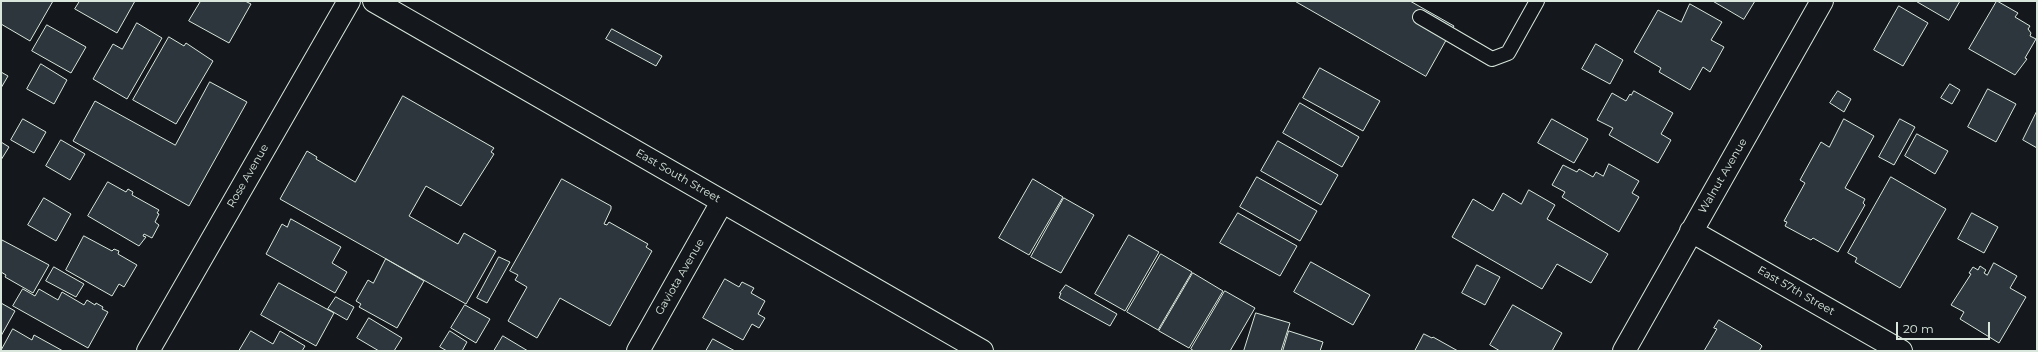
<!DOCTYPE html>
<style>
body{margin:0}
#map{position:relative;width:2038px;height:352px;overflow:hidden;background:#14181c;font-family:Montserrat,sans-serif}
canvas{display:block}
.frame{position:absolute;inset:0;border:2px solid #d8e6dc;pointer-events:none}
.scale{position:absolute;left:1896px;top:322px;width:94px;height:18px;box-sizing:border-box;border:2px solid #d8e6dc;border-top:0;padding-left:5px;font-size:12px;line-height:14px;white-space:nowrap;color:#d8e6dc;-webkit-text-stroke:3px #14181c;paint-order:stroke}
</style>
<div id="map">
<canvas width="2038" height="352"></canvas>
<div class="frame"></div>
<div class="scale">20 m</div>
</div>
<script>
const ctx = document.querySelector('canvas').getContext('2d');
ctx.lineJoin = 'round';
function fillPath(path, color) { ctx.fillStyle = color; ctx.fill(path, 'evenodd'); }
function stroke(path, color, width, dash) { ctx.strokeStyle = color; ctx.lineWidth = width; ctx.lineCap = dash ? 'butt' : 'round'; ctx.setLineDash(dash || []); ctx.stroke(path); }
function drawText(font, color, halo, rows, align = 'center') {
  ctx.font = font + ' Montserrat,sans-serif'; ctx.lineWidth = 3; ctx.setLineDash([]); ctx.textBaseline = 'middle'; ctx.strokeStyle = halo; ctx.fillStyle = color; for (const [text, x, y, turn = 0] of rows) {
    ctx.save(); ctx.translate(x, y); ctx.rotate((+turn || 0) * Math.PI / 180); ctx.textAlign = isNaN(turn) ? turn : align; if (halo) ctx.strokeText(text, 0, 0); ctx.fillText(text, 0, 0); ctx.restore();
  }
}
const building = new Path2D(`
 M1,1H53L30,41L1,24Z
 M80,1H135L117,33L75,9Z
 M201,1H245L251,4L229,43L189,21Z
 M1295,1H1410L1454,26L1426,76Z
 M1713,1H1755L1744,19Z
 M1916,1H1960L1949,20Z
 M1997,1L2018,13L2015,17L2030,26L2028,29L2031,33L2030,36L2036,39L2025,58L2027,59L2015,75L1969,49Z
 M1690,4L1722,22L1711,40L1724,47L1710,72L1703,67L1690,90L1659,72L1661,68L1634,52L1658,10L1681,22Z
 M1899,6L1928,23L1903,66L1874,50Z
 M137,23L162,38L127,99L93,79L113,44L122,49Z
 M47,25L86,47L71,73L32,51Z
 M612,29L662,56L656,66L606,39Z
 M169,37L184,46L186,43L213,61L176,124L133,100Z
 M1596,44L1623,60L1610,84L1582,69Z
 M41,64L67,80L54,104L27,89Z
 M1320,68L1380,101L1363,131L1303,98Z
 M1,72L8,76L1,88Z
 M210,82L247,102L189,206L73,141L95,101L175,145Z
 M1950,84L1960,90L1952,104L1941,98Z
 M1988,89L2016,104L1996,142L1968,127Z
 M1634,91L1673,113L1661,134L1671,140L1658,163L1609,135L1613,128L1597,120L1612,93L1626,101L1630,94L1631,95Z
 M1838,91L1851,99L1844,112L1830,103Z
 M403,96L494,148L491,152L494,154L461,206L426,186L409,216L458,244L464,233L496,251L466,304L280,199L307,151L317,157L316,159L355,182Z
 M1300,103L1359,137L1342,167L1283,133Z
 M2037,111V148L2023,140Z
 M23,119L46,132L34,153L11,140Z
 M1552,119L1588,139L1574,163L1538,143Z
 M1844,119L1874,136L1845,188L1865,199L1863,203L1865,205L1838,252L1813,238L1811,240L1785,226L1787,222L1784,221L1805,183L1800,180L1821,142L1829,147Z
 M1900,119L1915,127L1894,165L1879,157Z
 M1917,134L1948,151L1935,174L1905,156Z
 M61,140L85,154L70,180L46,166Z
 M1278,141L1338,175L1321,205L1261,171Z
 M1,142L9,147L1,160Z
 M1609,164L1639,181L1632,193L1639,197L1619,232L1562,197L1565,192L1552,185L1563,165L1577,172L1579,169L1593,177L1596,172L1603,176Z
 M1257,177L1317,211L1300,241L1240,207Z
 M1891,177L1946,209L1900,288L1855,262L1857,258L1848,253Z
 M562,179L611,206V209L604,224L607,225L609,222L648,244L646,247L652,251L610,326L560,298L537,338L508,321L527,287L515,280L518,275L510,271Z
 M1033,179L1063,197L1029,255L999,238Z
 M108,182L126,192L128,189L133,192L132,195L159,210L157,213L159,214L155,222L159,225L152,238L144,234L143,236L146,237L139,246L88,216Z
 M1529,190L1555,205L1547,219L1608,254L1591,283L1557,264L1542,289L1452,237L1473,199L1493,211L1503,193L1521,204Z
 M44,198L71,214L56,241L28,225Z
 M1064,198L1094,215L1061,273L1031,257Z
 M1238,213L1297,246L1280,276L1220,243Z
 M1972,213L1998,227L1984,253L1958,239Z
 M291,219L341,247L332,263L347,272L335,293L266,254L282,224L287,227Z
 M1129,235L1159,252L1125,311L1095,294Z
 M84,236L112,251L114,249L119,251L118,254L137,265L124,287L119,284L112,296L66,270Z
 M2,240L49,265L33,293L5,277L6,275L1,272Z
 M1161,254L1192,272L1158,330L1127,312Z
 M499,257L510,262L487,303L477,298Z
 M386,259L424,281L397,328L359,307L361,304L356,301L368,280L373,283Z
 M1311,262L1370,295L1353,325L1294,292Z
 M1994,263L2017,276L2010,288L2026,297L1999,343L1960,319L1964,312L1951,305L1971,274L1969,273L1973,267L1978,270L1980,266L1986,270L1984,273L1987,275Z
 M1477,265L1500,277L1485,305L1462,293Z
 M54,267L84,284L76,297L46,281Z
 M1193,273L1223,291L1189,348L1159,331Z
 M725,279L739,287L742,282L754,288L751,293L765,301L758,314L765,318L759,328L752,324L743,340L703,318Z
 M279,283L334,313L316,346L261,315Z
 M1066,285L1117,314L1110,326L1059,298L1061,293H1060Z
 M23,289L35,296L39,289L58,300L62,292L84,305L87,300L95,305L96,303L103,307L102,309L108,312L88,348L13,306Z
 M1225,291L1255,308L1230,351H1194L1191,349Z
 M336,297L354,307L347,320L328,309Z
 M1,303L15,311L1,336Z
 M465,305L490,319L476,343L451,328Z
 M1513,305L1562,333L1552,351H1500L1490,345Z
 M1256,313L1290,323L1281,351H1244Z
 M369,318L402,338L394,351H379L357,338Z
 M1719,320L1760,344L1762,346L1759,351H1704L1717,329L1714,328Z
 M13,329L32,340L34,335L63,351H1Z
 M251,331L273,344L280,331L305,346L302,351H239Z
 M450,331L467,342L462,351H447L440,347Z
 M1289,331L1323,342L1320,351H1283Z
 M1424,334L1432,338L1433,337L1458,351H1415Z
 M503,336L528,351H494Z
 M713,339L735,351H706Z`);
const service = new Path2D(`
 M1420,17L1492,59L1508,53L1537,1`);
const minor = new Path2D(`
 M1691,231L1901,351
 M148,351L349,1
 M638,351L722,202
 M1624,351L1822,1`);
const secondary = new Path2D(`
 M374,1L982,351`);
const streetNames = [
 ["Rose Avenue",248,176,-60],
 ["East South Street",678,176,30],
 ["Walnut Avenue",1723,176,-60],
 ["Gaviota Avenue",680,277,-60],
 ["East 57th Street",1796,291,30]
];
fillPath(building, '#2c363c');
stroke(building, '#d8e6dc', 1);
stroke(service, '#d8e6dc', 16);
stroke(minor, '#d8e6dc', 24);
stroke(secondary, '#d8e6dc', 24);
stroke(service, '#14181c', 14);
stroke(minor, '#14181c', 22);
stroke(secondary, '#14181c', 22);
drawText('11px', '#d8e6dc', '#14181c', streetNames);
</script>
